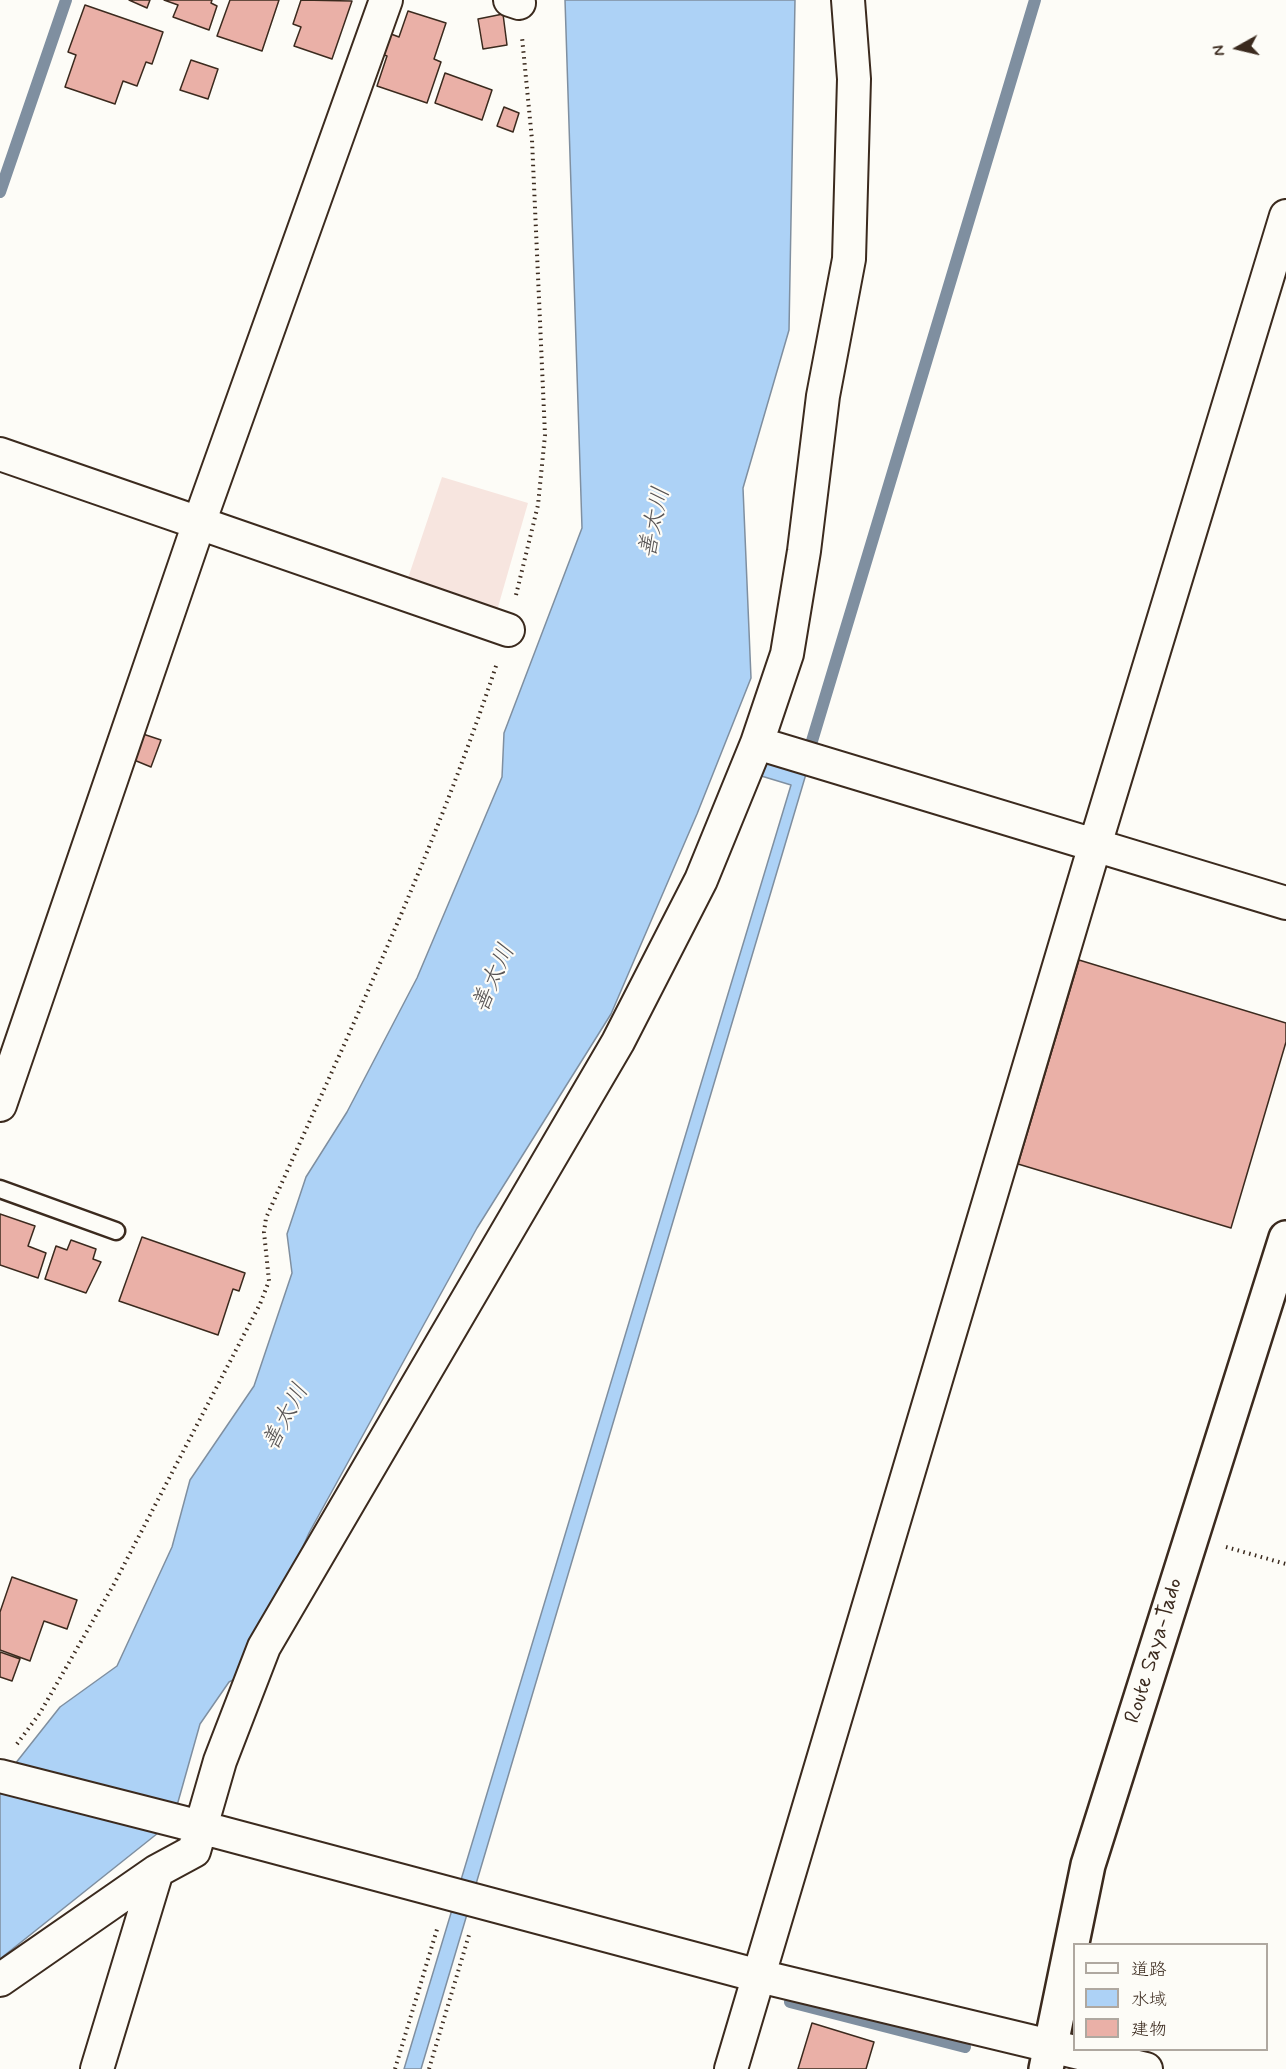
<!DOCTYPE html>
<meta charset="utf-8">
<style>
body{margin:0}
#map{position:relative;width:1286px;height:2069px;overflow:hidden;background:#fdfcf7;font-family:Mynerve,"Klee One",sans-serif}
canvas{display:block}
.legend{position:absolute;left:1073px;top:1943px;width:195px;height:108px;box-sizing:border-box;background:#fdfcf7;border:2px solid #afa8a0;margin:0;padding:8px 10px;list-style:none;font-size:18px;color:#3b2a1e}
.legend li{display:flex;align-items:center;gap:12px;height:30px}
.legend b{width:30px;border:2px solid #afa8a0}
.north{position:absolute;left:1208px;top:18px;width:60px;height:60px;-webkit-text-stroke:4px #fdfcf7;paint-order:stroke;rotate:262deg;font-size:16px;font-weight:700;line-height:24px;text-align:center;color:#3b2a1e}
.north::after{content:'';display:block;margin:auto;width:21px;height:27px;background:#3b2a1e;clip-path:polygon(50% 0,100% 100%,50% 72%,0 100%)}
</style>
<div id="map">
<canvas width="1286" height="2069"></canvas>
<ul class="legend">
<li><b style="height:8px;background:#fdfcf7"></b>道路</li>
<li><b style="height:16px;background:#add2f6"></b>水域</li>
<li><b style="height:16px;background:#eab0a7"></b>建物</li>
</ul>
<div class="north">N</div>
</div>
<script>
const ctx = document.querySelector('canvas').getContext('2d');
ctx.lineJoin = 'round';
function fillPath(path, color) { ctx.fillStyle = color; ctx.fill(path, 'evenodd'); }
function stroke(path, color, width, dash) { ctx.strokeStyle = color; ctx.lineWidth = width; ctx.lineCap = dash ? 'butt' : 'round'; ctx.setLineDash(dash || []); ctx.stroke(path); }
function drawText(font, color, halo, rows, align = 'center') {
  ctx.font = font + ' Mynerve,"Klee One",sans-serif'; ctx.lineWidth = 4.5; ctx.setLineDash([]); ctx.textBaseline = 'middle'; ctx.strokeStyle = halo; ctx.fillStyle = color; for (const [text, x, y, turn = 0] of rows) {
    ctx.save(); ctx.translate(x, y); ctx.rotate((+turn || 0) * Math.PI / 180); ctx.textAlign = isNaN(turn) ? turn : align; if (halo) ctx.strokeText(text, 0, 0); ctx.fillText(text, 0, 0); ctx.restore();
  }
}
const built = new Path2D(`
 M442,477L528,503L496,614L406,584Z`);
const water = new Path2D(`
 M565,0H795L789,330L743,488L751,678L697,814L611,1014L477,1228L309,1533L247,1673L229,1682L200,1724L178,1802L158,1833L0,1959V1783L60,1707L117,1666L172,1547L190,1480L254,1386L292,1273L287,1234L306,1177L347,1112L417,978L502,777L504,733L582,528Z
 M765,759L806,774L421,2069H404L791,785L758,775Z`);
const stream = new Path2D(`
 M0,192L66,0
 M812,741L1035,0
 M790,2002L965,2047`);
const building = new Path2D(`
 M129,0H150L147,8Z
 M164,0H212L211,3L217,6L209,30L173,17L178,5Z
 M230,0H279L262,51L217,36Z
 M301,0L352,1L332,59L294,46L301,27L293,24Z
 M85,5L163,32L152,64L146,62L137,86L123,81L115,104L65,87L76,55L68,52Z
 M408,11L446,23L434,59L441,62L427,103L377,86L387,56L384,55L391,34L399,37Z
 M503,14L507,45L483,49L478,19Z
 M191,60L218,69L208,99L180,90Z
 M445,73L492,90L482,120L435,103Z
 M504,107L519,113L513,132L497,126Z
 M143,734L161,740L151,767L134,760Z
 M1079,960L1286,1023V1042L1231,1228L1018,1164Z
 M0,1214L35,1226L28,1246L46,1253L38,1278L0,1265Z
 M142,1237L245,1273L239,1291L233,1289L218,1335L119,1301Z
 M71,1240L96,1249L93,1259L101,1262L86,1293L45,1279L56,1246L67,1250Z
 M12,1577L77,1600L67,1629L44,1621L30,1661L0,1650V1612Z
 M0,1652L20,1659L12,1681L0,1677Z
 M812,2023L874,2042L866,2069H798Z`);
const path = new Path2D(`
 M516,595L538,505L545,435L532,140L522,37
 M1226,1547L1286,1564
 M17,1744L40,1713L114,1584L260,1304L269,1281L264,1232L266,1218C348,1035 434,854 497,663
 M395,2069L438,1926
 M429,2069L469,1935`);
const service = new Path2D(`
 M0,1189L116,1231`);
const minor = new Path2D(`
 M510,0L519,3
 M0,454L508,630
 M757,743L1286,903
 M0,1105L199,523L386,0
 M0,1776L181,1822L759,1976L1146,2069
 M0,1980L157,1871L194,1851L220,1761L264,1647L618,1042L701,880L757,743L787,654L804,551L823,396L849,259L854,79L848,0
 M97,2069L157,1871
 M731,2069L1095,845L1286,216`);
const secondary = new Path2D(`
 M1046,2069L1088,1865L1286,1238`);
const streetNames = [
 ["Route Saya-Tado",1155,1651,-73]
];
const waterNames = [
 ["善太川",656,523,-78],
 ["善太川",495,979,-66],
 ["善太川",287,1418,-62]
];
fillPath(built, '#f7e5df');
fillPath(water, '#add2f6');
stroke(water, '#7f8fa0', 1.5);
stroke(stream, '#7f8fa0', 12);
fillPath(building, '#eab0a7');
stroke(building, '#3b2a1e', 1.5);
stroke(service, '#3b2a1e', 21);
stroke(minor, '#3b2a1e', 36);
stroke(secondary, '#3b2a1e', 38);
stroke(path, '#3b2a1e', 4, [1.5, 4.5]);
stroke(service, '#fdfcf7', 16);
stroke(minor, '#fdfcf7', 32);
stroke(secondary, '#fdfcf7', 33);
drawText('22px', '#3b2a1e', '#fdfcf7', streetNames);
drawText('italic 24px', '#585454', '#fdfcf7', waterNames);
</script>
